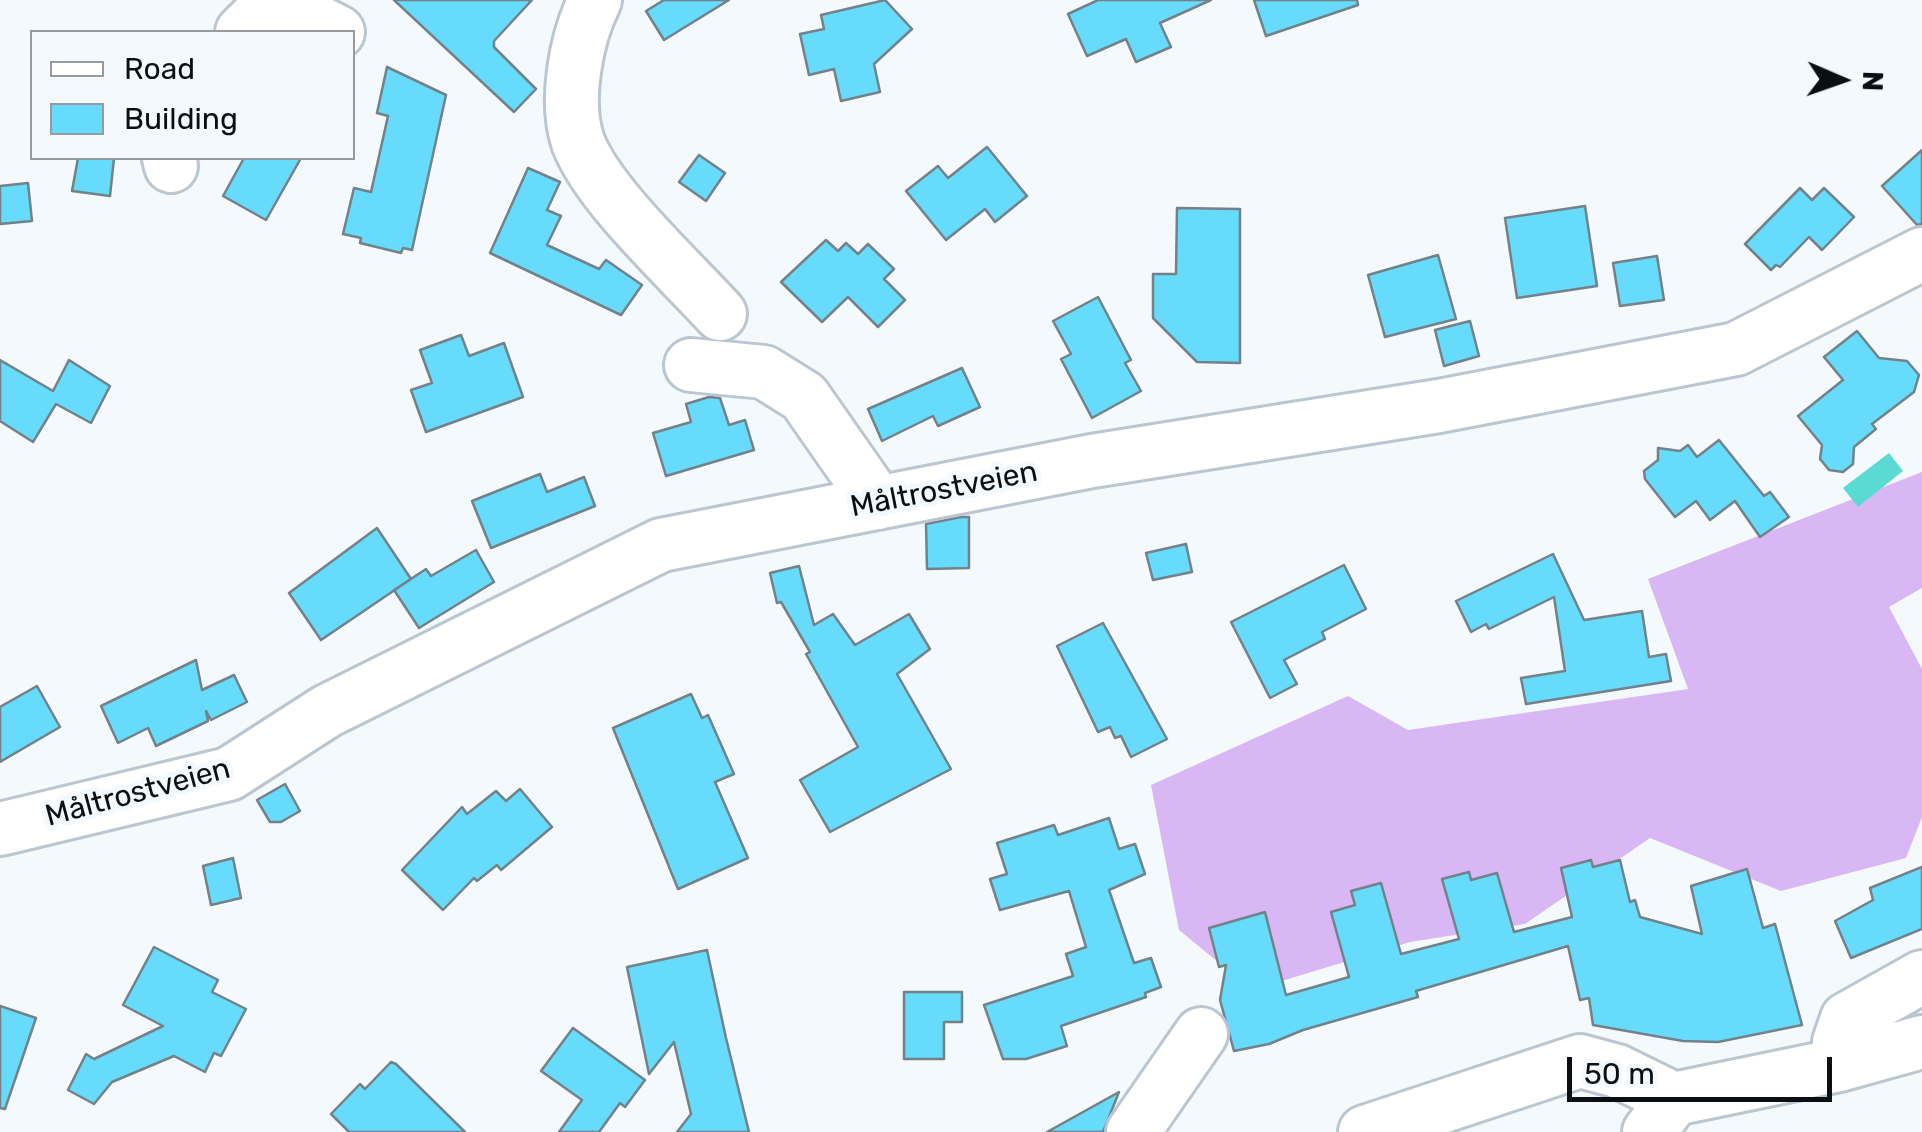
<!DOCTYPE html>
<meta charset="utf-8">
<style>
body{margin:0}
#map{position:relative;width:1922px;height:1132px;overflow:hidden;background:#f4f9fd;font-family:Rubik,sans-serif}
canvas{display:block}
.legend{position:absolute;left:30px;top:30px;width:325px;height:130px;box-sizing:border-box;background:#f4f9fd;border:2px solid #979b9f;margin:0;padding:12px 18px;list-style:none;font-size:30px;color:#0b0f13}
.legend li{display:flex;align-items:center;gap:20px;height:50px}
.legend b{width:50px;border:2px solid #979b9f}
.north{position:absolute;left:1792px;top:30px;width:100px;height:100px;-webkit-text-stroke:8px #f4f9fd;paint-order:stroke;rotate:92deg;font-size:28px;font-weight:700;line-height:40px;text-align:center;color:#0b0f13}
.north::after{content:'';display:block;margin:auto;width:35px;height:45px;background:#0b0f13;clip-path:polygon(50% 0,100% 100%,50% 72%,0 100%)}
.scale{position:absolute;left:1567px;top:1057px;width:265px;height:45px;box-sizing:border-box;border:5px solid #0b0f13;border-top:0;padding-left:12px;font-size:30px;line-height:35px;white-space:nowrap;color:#0b0f13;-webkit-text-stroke:8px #f4f9fd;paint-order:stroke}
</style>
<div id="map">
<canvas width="1922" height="1132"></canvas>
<ul class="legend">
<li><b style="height:12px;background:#fff"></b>Road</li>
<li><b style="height:28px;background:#67dbfc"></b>Building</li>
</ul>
<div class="north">N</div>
<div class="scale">50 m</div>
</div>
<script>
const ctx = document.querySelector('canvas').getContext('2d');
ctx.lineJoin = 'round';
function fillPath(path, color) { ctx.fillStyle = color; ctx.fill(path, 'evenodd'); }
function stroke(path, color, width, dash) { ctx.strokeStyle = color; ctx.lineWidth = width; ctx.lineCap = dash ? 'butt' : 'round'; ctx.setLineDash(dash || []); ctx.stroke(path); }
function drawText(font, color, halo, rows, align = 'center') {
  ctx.font = font + ' Rubik,sans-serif'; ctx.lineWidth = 10; ctx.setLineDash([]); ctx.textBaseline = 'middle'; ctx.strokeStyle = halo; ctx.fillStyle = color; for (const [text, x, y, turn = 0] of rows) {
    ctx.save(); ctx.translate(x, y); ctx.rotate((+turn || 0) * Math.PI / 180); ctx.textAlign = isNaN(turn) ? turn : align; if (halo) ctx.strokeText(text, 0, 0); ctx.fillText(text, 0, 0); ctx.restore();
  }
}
const forest = new Path2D(`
 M1922,472V588L1889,607L1922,669V817L1906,858L1781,891L1650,838L1525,924L1410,942L1252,990L1179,930L1151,785L1348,696L1408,730L1688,689L1648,579Z`);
const water = new Path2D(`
 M1889,453L1903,471L1858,507L1843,488Z`);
const building = new Path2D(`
 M394,0H532L494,41V47L536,89L514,112Z
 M664,0H729L664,40L646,11Z
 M885,0L912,29L874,64L880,92L841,101L834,69L809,75L800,34L824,29L821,15Z
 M1098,0H1211L1160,23L1171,47L1136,62L1126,39L1087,56L1068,14Z
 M1254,0H1357L1358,5L1266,36Z
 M387,67L446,95L412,250L403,248L401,253L360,243L361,238L343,234L354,188L371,192L388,116L377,113Z
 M987,147L1027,196L995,222L985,209L946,240L906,191L938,166L948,178Z
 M1922,150V224L1917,225L1882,186Z
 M699,155L725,173L706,201L679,182Z
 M78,158H114L110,196L72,191Z
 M244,158H301L266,220L223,196Z
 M528,168L560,182L547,210L561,216L547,245L599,269L606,260L642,285L621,315L490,253Z
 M28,183L32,221L0,224V186Z
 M1800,188L1812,200L1824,188L1854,217L1822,250L1809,237L1780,267L1776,265L1771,270L1745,244Z
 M1585,206L1597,286L1517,298L1505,218Z
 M1177,208L1240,209V363L1197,362L1153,318V274H1176Z
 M826,240L838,251L846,243L858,254L868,244L894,269L884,279L905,300L878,327L848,297L822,322L781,282Z
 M1438,255L1456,319L1385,337L1368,275Z
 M1657,256L1664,300L1620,306L1613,263Z
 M1098,297L1131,360L1125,363L1141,391L1092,418L1061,359L1071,354L1053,321Z
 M1470,321L1479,356L1444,366L1435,330Z
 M1857,331L1879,358L1907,361L1919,375L1914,392L1872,424L1876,429L1854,447L1853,464L1843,472L1829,470L1820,459L1822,445L1798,416L1843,380L1824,357Z
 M461,335L469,356L504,343L523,397L426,432L411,390L432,383L420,350Z
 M0,360L53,391L69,360L110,386L91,423L56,404L33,442L0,421Z
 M962,368L980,407L938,426L933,416L882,441L868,409Z
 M709,397L720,398L729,425L745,420L754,450L666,476L653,433L691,422L686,404Z
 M1719,440L1764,496L1770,492L1789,517L1760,537L1735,501L1710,520L1696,501L1675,517L1645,479L1644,471L1658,460V448L1680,451L1688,445L1697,457Z
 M540,474L547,492L584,477L595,506L491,548L472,501Z
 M961,517H969V568L927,569L926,524Z
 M377,528L411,579L321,640L289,593Z
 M1186,544L1192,572L1153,580L1146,553Z
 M476,550L494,582L419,628L394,590L426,569L431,576Z
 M1553,554L1584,620L1642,611L1649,657L1666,654L1671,681L1526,704L1521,678L1565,671L1554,597L1489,629L1486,624L1471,632L1456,601Z
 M1344,565L1366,609L1322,632L1325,639L1284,660L1297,684L1270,698L1231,622Z
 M799,566L814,625L833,614L855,645L909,614L930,649L897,674L951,769L830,832L800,780L858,747L806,654L810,652L781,602L777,603L770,573Z
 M1103,623L1167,739L1131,757L1121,736L1115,738L1110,727L1098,732L1057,646Z
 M196,660L202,690L234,675L247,702L211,720L206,711L208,721L156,746L148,728L118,743L101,706Z
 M37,686L60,727L0,762V707Z
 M691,694L702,718L708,715L734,774L715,782L748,858L678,889L613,728Z
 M285,784L300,811L281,822H270L257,800Z
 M520,789L552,827L501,870L497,865L477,881L474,878L443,910L402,870L462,807L467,814L496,791L506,801Z
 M1109,818L1119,849L1135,844L1145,874L1109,890L1134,963L1151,958L1161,987L1145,993L1146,997L1061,1026L1067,1046L1026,1059H1003L984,1005L1073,976L1066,954L1086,947L1069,891L1000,910L990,879L1007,874L997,843L1054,825L1058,835Z
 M233,858L241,898L211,905L203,866Z
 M1591,860L1593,867L1620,860L1630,902L1635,900L1640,917L1702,934L1691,886L1747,869L1763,928L1775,924L1802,1025L1718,1042L1683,1041L1593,1025L1589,998L1580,1000L1568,946L1416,991L1418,997L1303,1030L1269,1044L1234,1051L1220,1000L1226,965L1219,967L1209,928L1265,912L1286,995L1349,977L1331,912L1355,905L1351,891L1381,883L1401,954L1459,939L1442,879L1469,872L1471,880L1497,873L1514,932L1572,917L1561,868Z
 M1922,867V929L1851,958L1835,921L1873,900L1870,888Z
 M154,947L218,980L212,992L246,1009L221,1056L214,1053L205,1072L174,1056L112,1082L94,1104L68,1090L86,1054L94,1059L163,1026L123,1005Z
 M707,950L726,1038L749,1132H677L691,1114L674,1042L649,1074L627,967Z
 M904,992H962V1022H944V1059H904Z
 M0,1006L36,1018L5,1109L0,1108Z
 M573,1028L645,1080L625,1107L620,1103L599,1132H559L582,1100L541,1071Z
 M391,1062L396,1064L465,1132H349L331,1114L360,1084L365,1089Z
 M1119,1092L1103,1132H1047Z`);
const minor = new Path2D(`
 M275,0L338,32
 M595,0C576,38 564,101 578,142C597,194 680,270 720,314
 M242,32L274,0
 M169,158L171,166
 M691,365L764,372L804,397L878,503
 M0,829L229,774L327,711L661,545L1092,461L1439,406L1736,349L1922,254
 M1839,1065V1042L1847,1019L1922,977
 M1133,1132L1201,1034
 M1365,1132L1580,1061L1617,1071L1674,1099
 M1649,1132L1674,1099L1839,1065L1922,1042`);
const streetNames = [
 ["Måltrostveien",944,490,-11],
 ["Måltrostveien",138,793,-15]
];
fillPath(forest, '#d9b7f4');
fillPath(water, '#59dad2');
fillPath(building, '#67dbfc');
stroke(building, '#728288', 2.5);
stroke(minor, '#bbc6d1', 58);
stroke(minor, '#fff', 52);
drawText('30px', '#0b0f13', '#f4f9fd', streetNames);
</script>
